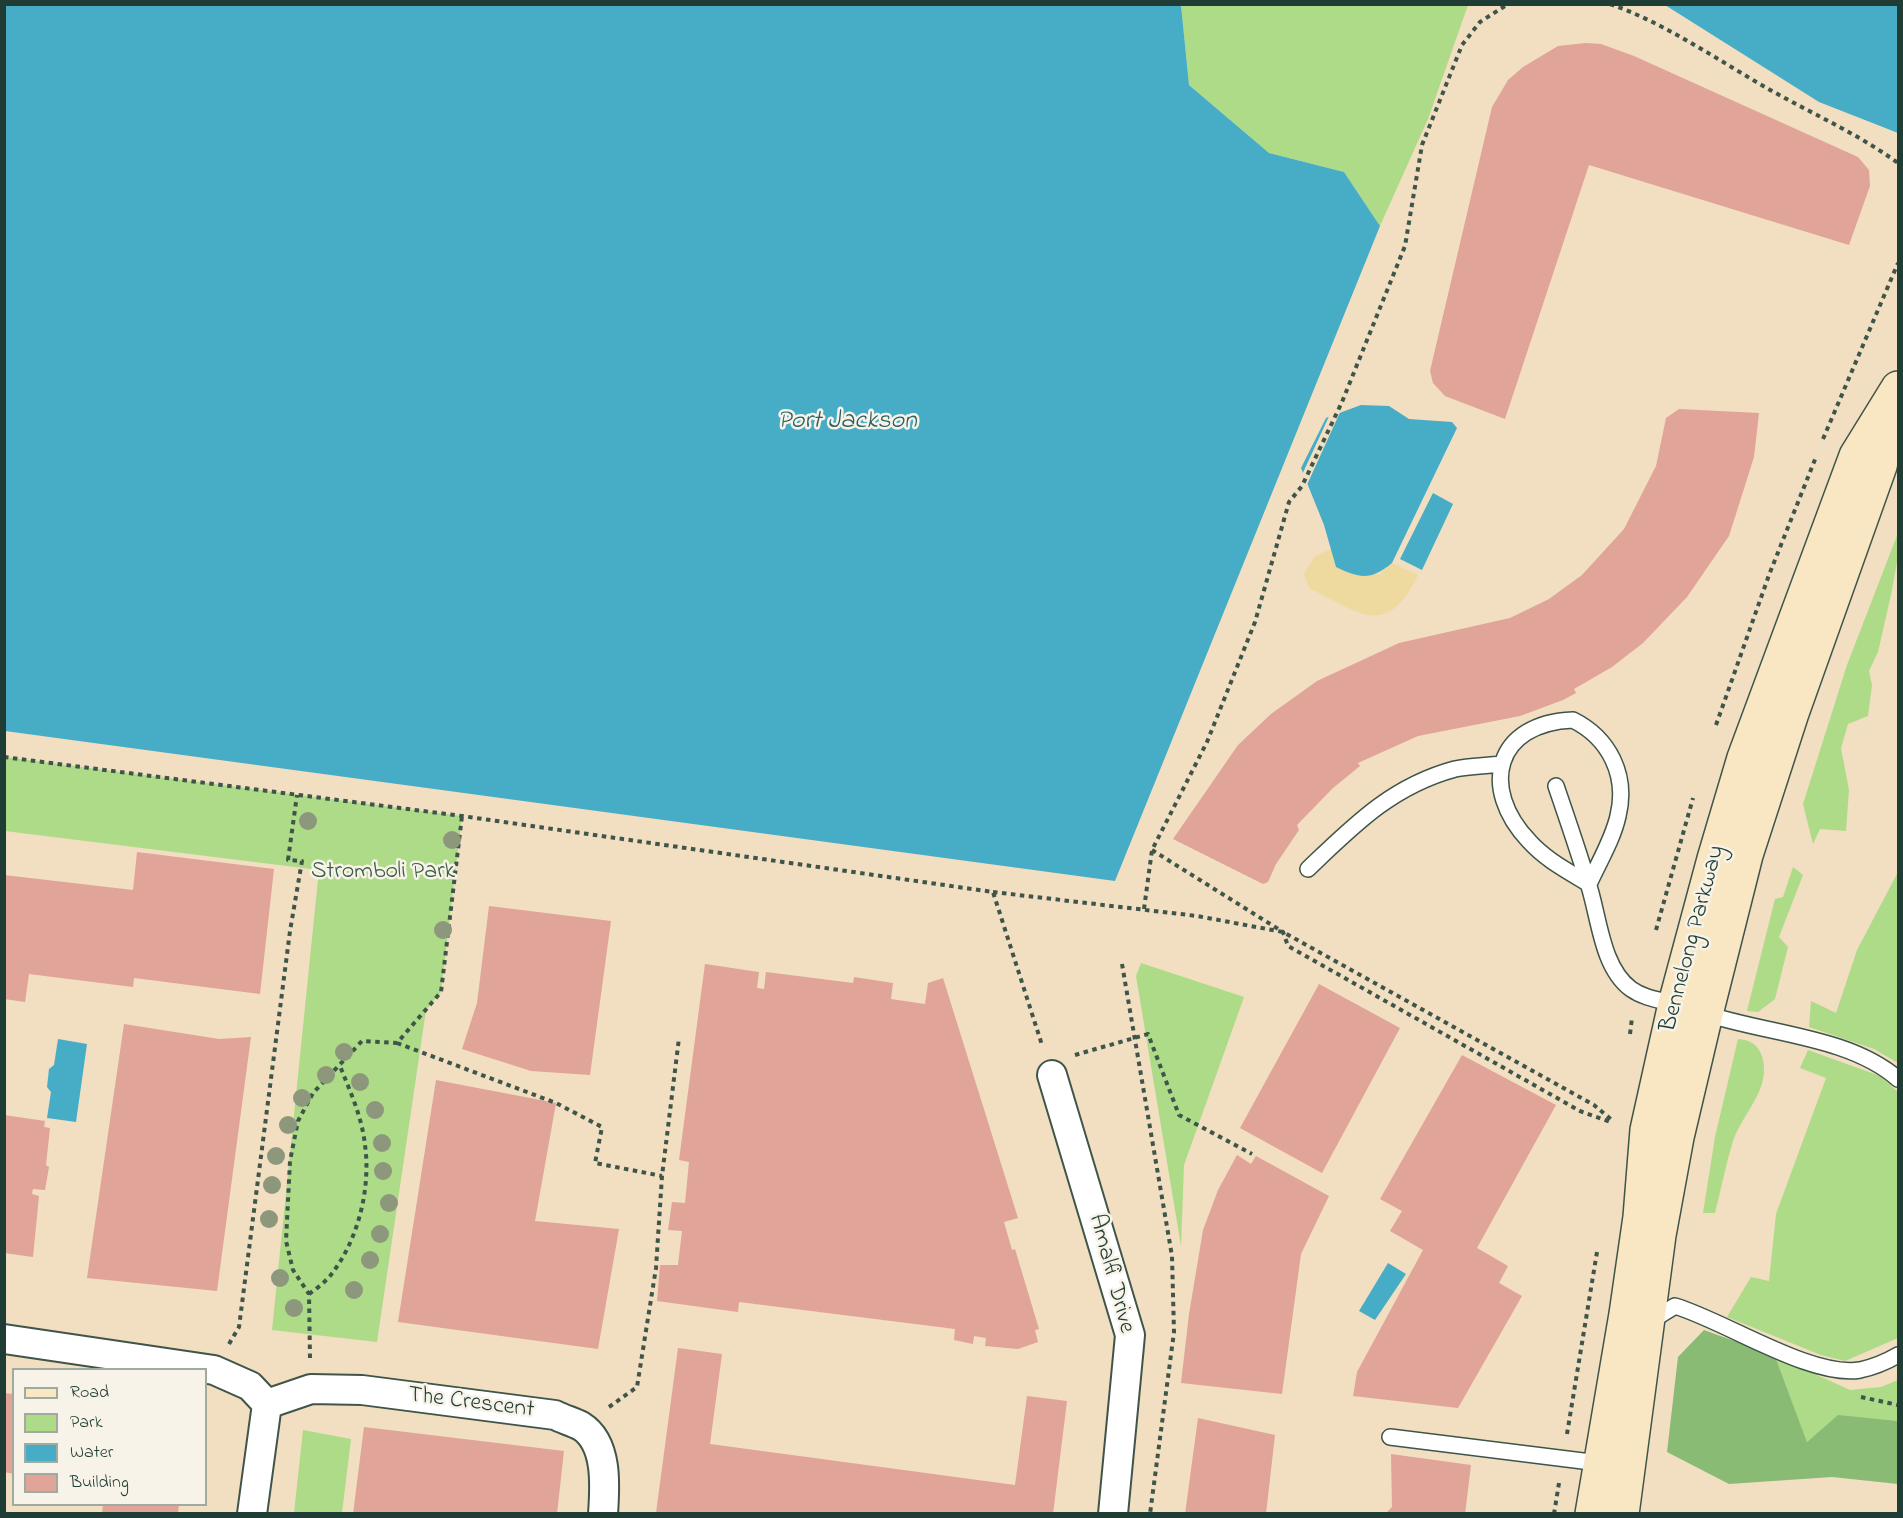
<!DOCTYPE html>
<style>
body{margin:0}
#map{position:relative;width:1903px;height:1518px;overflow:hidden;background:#f2dec0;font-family:"Indie Flower",sans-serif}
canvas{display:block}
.frame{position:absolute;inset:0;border:6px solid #1f3d34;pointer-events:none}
.legend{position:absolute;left:12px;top:1368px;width:195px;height:138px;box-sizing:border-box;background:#f7f3e8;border:2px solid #a1aaa0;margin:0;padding:8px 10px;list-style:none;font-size:18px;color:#1f3d34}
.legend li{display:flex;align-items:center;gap:12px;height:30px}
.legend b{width:30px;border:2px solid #a1aaa0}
</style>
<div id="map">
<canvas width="1903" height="1518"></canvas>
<div class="frame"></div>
<ul class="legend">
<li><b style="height:8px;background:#f9e7c3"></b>Road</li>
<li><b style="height:16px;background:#addb88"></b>Park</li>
<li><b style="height:16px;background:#47adc7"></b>Water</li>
<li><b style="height:16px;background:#e0a498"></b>Building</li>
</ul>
</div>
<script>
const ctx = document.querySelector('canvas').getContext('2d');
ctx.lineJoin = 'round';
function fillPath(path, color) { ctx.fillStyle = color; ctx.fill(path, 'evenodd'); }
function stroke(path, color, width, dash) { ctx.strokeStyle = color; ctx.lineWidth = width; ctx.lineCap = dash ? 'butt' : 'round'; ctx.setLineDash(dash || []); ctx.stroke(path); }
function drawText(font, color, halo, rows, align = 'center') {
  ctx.font = font + ' "Indie Flower",sans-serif'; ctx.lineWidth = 5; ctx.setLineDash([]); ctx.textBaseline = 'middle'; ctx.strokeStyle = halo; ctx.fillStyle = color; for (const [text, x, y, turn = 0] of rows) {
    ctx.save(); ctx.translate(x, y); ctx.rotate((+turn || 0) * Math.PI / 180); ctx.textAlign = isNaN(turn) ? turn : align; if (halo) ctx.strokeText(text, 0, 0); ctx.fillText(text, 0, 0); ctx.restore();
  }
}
const green = new Path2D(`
 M1181,5H1468L1428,119L1380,226L1344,172L1269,153L1189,85Z
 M1898,533V557L1891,595L1878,652L1869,671L1872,685L1868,716L1848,724L1841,748L1849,790L1846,831L1820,829L1813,844L1803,804L1847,665Z
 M5,757L462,816L441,992L426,1010L377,1342L272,1330L319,870L5,831Z
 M1793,867L1803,875L1779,937L1788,947L1775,999L1758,1012L1747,1011L1775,899L1783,897Z
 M1898,872V1063L1874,1049L1809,1027L1811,1001L1836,1013L1857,950Z
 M1141,963L1244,997L1184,1165L1181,1246L1136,976Z
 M1738,1039C1751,1040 1757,1044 1762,1056C1772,1089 1743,1112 1733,1141C1726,1164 1721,1189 1715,1213H1703L1715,1137Z
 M1808,1050L1880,1076L1898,1092V1338L1845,1361L1821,1355L1727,1317L1751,1277L1769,1281L1776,1214L1826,1078L1800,1068Z
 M1775,1356L1850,1390L1881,1387L1898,1380V1421L1838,1416L1807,1442Z
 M303,1430L351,1439L342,1513H294Z`);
const forest = new Path2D(`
 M1704,1330L1775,1356L1807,1442L1838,1415L1898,1421V1484L1832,1477L1729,1484L1667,1452L1678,1357Z`);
const sand = new Path2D(`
 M1331,549L1336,567L1380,574L1392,563L1418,575C1386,640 1360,613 1309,588L1304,574L1315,556Z`);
const water = new Path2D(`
 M5,4L1181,5L1189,85L1269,153L1344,172L1380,226L1115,881L5,731Z
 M1665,5H1898V133L1819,102Z
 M1361,405L1389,406L1409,419L1452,422L1457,428L1392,563C1371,581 1359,578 1336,567L1324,525L1301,468L1326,418Z
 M1433,493L1453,504L1422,570L1400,559Z
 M58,1039L87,1044L76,1122L47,1118L51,1092L47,1087L49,1069L54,1065Z
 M1388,1263L1406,1274L1375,1320L1359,1311Z`);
const pier = new Path2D(`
 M1342,408L1306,487L1301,477L1331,412Z`);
const building = new Path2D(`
 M1586,43L1601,44L1634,56L1858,157L1869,170L1870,186L1849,245L1589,165L1505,419L1445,396L1433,383L1430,371L1492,107L1508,80L1523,67L1558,46Z
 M1679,409L1759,413L1754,457L1729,536L1687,597L1643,643L1612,667L1574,689L1576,693L1563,700L1520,716L1418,736L1358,763L1360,766L1333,788L1297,825L1299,830L1276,864L1268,882L1263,884L1173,839L1238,745L1271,714L1317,681L1399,643L1510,618L1549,599L1582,575L1624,529L1656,466L1666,418Z
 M137,852L274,869L260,994L134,978L133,987L29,974L25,1002L4,999V875L133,890Z
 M489,906L611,921L590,1075L531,1071L462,1049L477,1003Z
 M705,964L759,972L757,988L764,989L766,972L853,983L854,977L893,983L891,999L925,1004L928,983L943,978L1018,1218L1004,1222L1012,1250L1015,1249L1039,1329L1035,1330L1038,1342L1018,1349L985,1346L986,1338L974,1336L973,1344L954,1340L955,1329L739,1302L738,1312L657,1301L660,1265H678L682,1231L668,1230L672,1202L685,1203L689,1162L679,1160Z
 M1319,984L1400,1028L1322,1173L1240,1128Z
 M124,1024L219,1039L251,1037L217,1291L87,1278Z
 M1462,1055L1556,1105L1477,1248L1508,1266L1499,1283L1522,1296L1458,1408L1353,1396L1357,1372L1423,1250L1390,1231L1402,1211L1380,1199Z
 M436,1080L556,1103L535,1221L619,1229L598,1349L398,1322Z
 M4,1115L45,1121L44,1127L50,1128L46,1165L49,1167L45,1190L33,1189L32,1194L39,1196L33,1257L4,1253Z
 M1237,1155L1251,1164L1256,1156L1329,1196L1301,1254L1282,1394L1181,1383L1189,1314L1203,1230L1218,1190Z
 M678,1348L722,1354L710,1444L1015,1485L1027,1396L1067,1401L1053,1514L656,1513Z
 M4,1393L14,1394V1474L4,1472Z
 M1198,1418L1275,1435L1266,1514H1185Z
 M364,1427L564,1451L557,1514H353Z
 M1391,1454L1471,1465L1465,1514H1385L1392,1507Z
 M103,1504H179L178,1514H102Z`);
const path = new Path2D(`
 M1610,4C1667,24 1719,61 1772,91C1815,115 1858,134 1898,163
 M1823,439L1898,263
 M1716,725L1769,575L1816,457
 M4,757L462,816L993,892L1042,1045
 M1152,850L1283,932L1288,946L1580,1111L1613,1123
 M993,892L1197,916L1283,932L1594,1105L1613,1121
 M1144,909L1152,850L1207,742L1255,622L1289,502L1302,486L1342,402L1405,246L1422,145L1462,45L1480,22L1508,4
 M1656,930L1693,798
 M1122,964L1172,1256L1174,1332L1150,1514
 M1630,1034L1632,1018
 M397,1043L556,1103L602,1127L595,1163L662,1176
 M1075,1055L1148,1034L1179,1115L1252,1154
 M309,1294C316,1289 324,1283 330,1276C358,1241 371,1189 365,1145C362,1117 350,1091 340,1066
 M229,1344L239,1327L290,931L302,861L288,860L297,795
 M310,1358L309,1294L293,1270L286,1241L290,1161L298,1121L313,1093L362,1041L397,1043L441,992L462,816
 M1861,1397L1898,1405
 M609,1407L637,1387L656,1268L662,1176L679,1038
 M1567,1434L1597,1252
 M1554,1514L1559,1483`);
const lane = new Path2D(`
 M1573,720C1609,738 1628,775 1618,816C1613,839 1599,862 1589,884C1568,871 1546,860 1529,841C1479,788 1495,723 1573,720Z
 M1556,786C1567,818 1578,850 1588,883C1599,915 1601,967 1631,989C1645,999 1662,1000 1679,1005
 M1308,869C1354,825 1392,786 1455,769C1470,766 1486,766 1501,764
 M1704,1013C1765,1034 1849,1036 1898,1079
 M1649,1322L1675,1306C1725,1321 1811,1378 1860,1370C1874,1367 1886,1362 1898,1355
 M1390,1437L1599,1463L1603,1466`);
const street = new Path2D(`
 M1052,1075L1130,1335L1113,1514
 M4,1339L214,1370L250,1386L267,1404
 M267,1404L311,1389L362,1390L555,1415C563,1419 573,1422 581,1426C608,1443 605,1486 603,1514
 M252,1514L267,1404`);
const secondary = new Path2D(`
 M1592,1514L1626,1314L1640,1217L1647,1130L1675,1004L1714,859L1744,758L1856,456L1898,388
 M1622,1514L1659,1235L1677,1137L1706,1014L1746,855L1792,713L1880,466L1891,418`);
const trees = [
 [308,821],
 [452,840],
 [443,930],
 [344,1052],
 [326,1075],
 [360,1082],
 [302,1098],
 [375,1110],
 [288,1125],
 [382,1143],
 [276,1156],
 [383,1171],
 [272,1185],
 [389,1203],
 [269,1219],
 [380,1234],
 [370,1260],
 [280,1278],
 [354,1290],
 [294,1308]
];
const parkNames = [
 ["Stromboli Park",383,873]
];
const streetNames = [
 ["Bennelong Parkway",1694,939,-75],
 ["Amalfi Drive",1110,1274,75],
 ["The Crescent",471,1404,7]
];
const waterNames = [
 ["Port Jackson",847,423]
];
fillPath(green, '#addb88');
fillPath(forest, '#8abb74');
fillPath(sand, '#eeda9e');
fillPath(water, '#47adc7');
fillPath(pier, '#f2dec0');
fillPath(building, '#e0a498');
stroke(lane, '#3f5549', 18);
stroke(street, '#3f5549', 32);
stroke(secondary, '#3f5549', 36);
stroke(path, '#3f5549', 4, [4.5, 4.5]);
stroke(lane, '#fff', 15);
stroke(street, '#fff', 28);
stroke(secondary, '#f9e7c3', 33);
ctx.fillStyle = '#8d977c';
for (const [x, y] of trees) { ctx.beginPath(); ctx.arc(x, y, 9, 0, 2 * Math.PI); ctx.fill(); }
drawText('24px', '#3b5d45', '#f7f3e8', parkNames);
drawText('24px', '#1f3d34', '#f7f3e8', streetNames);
drawText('italic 26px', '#2b5f60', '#f7f3e8', waterNames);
</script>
